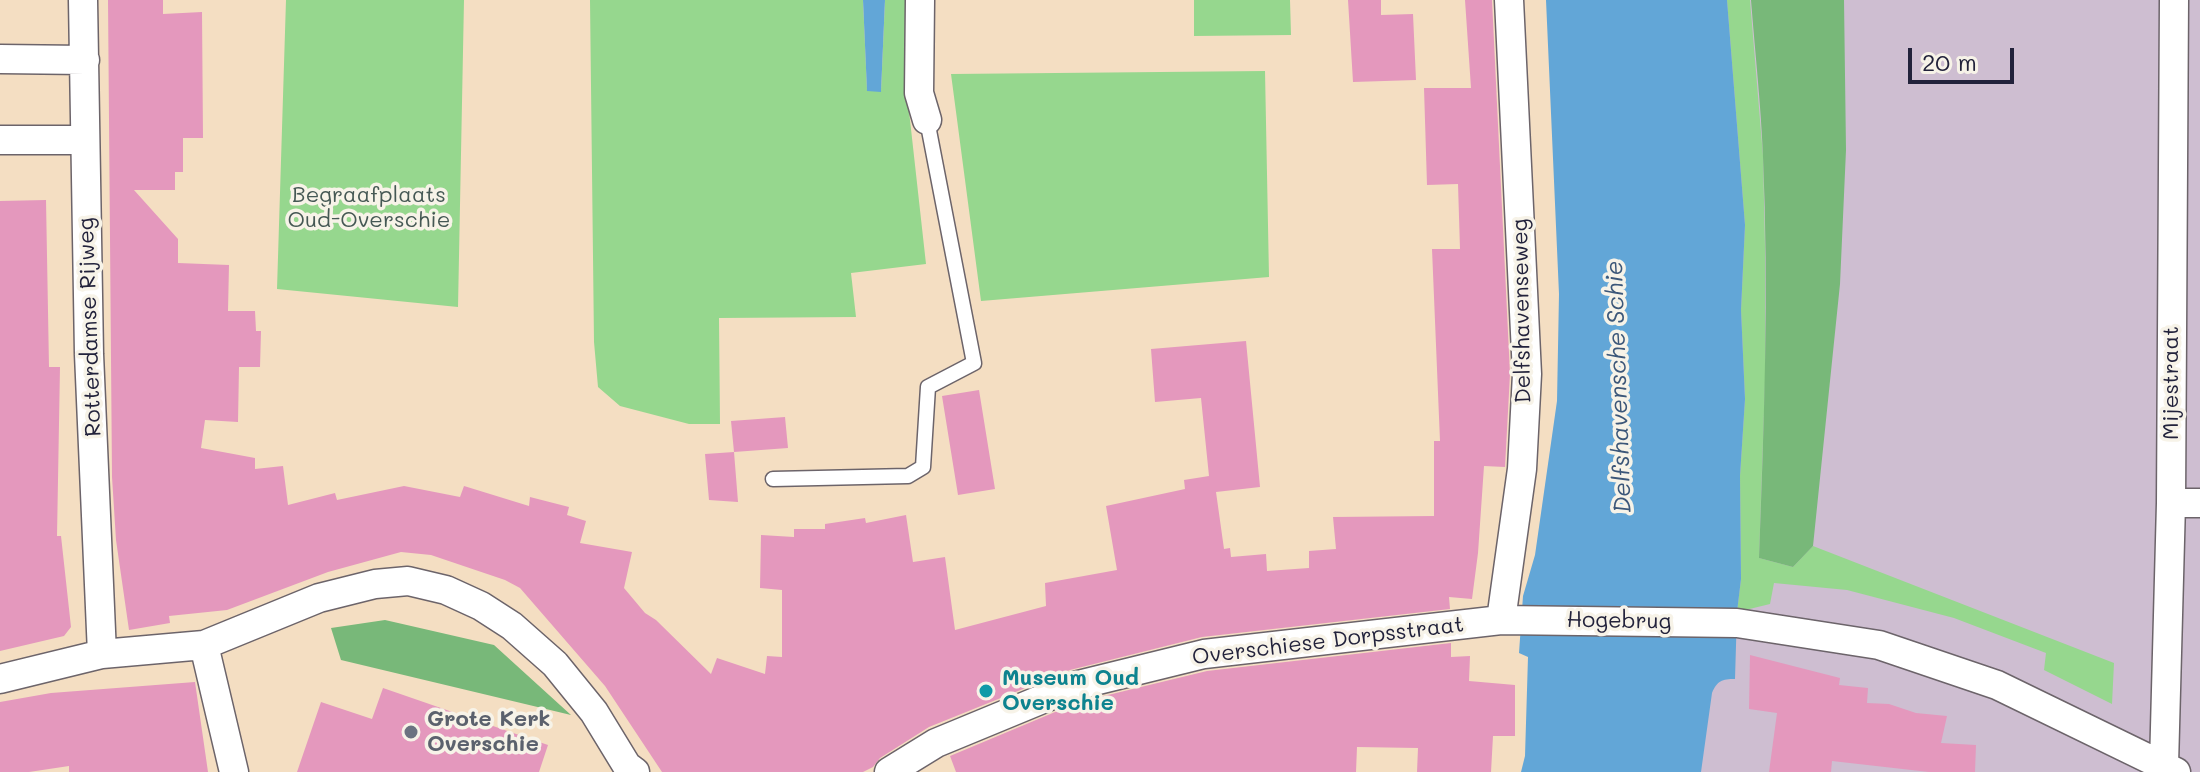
<!DOCTYPE html>
<style>
body{margin:0}
#map{position:relative;width:2200px;height:772px;overflow:hidden;background:#f4dec2;font-family:Mali,sans-serif}
canvas{display:block}
.scale{position:absolute;left:1908px;top:48px;width:106px;height:36px;box-sizing:border-box;border:4px solid #22223b;border-top:0;padding-left:10px;font-size:24px;line-height:28px;white-space:nowrap;color:#22223b;-webkit-text-stroke:6px #f7f3e8;paint-order:stroke}
</style>
<div id="map">
<canvas width="2200" height="772"></canvas>
<div class="scale">20 m</div>
</div>
<script>
const ctx = document.querySelector('canvas').getContext('2d');
ctx.lineJoin = 'round';
function fillPath(path, color) { ctx.fillStyle = color; ctx.fill(path, 'evenodd'); }
function stroke(path, color, width, dash) { ctx.strokeStyle = color; ctx.lineWidth = width; ctx.lineCap = dash ? 'butt' : 'round'; ctx.setLineDash(dash || []); ctx.stroke(path); }
function drawText(font, color, halo, rows, align = 'center') {
  ctx.font = font + ' Mali,sans-serif'; ctx.lineWidth = 7; ctx.setLineDash([]); ctx.textBaseline = 'middle'; ctx.strokeStyle = halo; ctx.fillStyle = color; for (const [text, x, y, turn = 0] of rows) {
    ctx.save(); ctx.translate(x, y); ctx.rotate((+turn || 0) * Math.PI / 180); ctx.textAlign = isNaN(turn) ? turn : align; if (halo) ctx.strokeText(text, 0, 0); ctx.fillText(text, 0, 0); ctx.restore();
  }
}
const industrial = new Path2D(`
 M1676,0H2200V772H1658Z`);
const green = new Path2D(`
 M286,0H464L458,307L277,289Z
 M590,0H863L867,90L881,91L885,0H905V75L926,264L851,273L856,317L719,318L720,424H689L620,406L598,387L594,342Z
 M1194,0H1290L1291,35L1194,36Z
 M1727,0H1750L1763,156L1765,247V382L1759,558L1793,567L1813,546L2114,663L2112,704L2044,670L2046,653L1954,618L1847,590L1774,583L1770,604L1737,612L1741,579L1740,476L1745,399L1741,310L1745,225Z
 M1265,71L1269,277L981,301L951,74Z`);
const forest = new Path2D(`
 M1751,0H1844L1846,150L1840,284L1813,546L1793,567L1759,558C1764,425 1769,291 1763,157C1761,105 1755,52 1751,0Z
 M385,620L494,645L571,715L341,660L331,628Z`);
const water = new Path2D(`
 M863,0H885L881,92L867,91Z
 M1546,0H1727L1745,225L1741,310L1745,399L1740,476L1741,579L1737,612L1735,679C1722,679 1717,681 1712,693L1701,772H1521L1525,756L1528,657L1519,653L1523,596L1535,555L1557,401L1559,294Z`);
const building = new Path2D(`
 M108,0H163V14L202,12L203,138H183V172H175V190H134L178,239V263L229,265L228,311H255L256,331H261L260,367H239L238,422L205,420L201,448L255,458V469L283,466L288,505L335,493L337,500L404,486L460,497L464,486L529,506L530,497L569,507L567,515L586,521L580,543L632,552L624,588L645,613L656,620L711,674L717,658L765,674L767,656L782,657V590L760,588L761,535L794,537V529H825V524L865,518L866,523L906,515L913,562L945,557L955,630L1046,606L1045,583L1117,570L1106,506L1185,489L1184,480L1209,476L1201,398L1155,402L1151,349L1246,341L1260,487L1216,492L1224,549L1230,548L1231,557L1266,554L1267,571L1309,568V551L1336,549L1333,517L1434,516V441H1440L1432,249H1460L1458,184L1427,185L1424,88H1471L1465,0H1492L1510,374L1505,467L1484,466L1478,553L1472,599L1449,597L1450,609L1202,637L1070,670L929,727L880,758L873,767L863,772H662L605,686L520,588L505,580L431,555L401,552L328,572L227,610L169,616L170,623L129,630L116,540L112,477Z
 M1348,0H1381V15L1413,14L1416,80L1353,82Z
 M46,200L49,367H60L57,536H61L71,627L64,636L0,651V201Z
 M979,390L995,489L958,495L942,396Z
 M785,417L788,448L734,452L738,502L709,500L705,454L734,452L731,421Z
 M1451,643V657L1470,656L1469,681L1515,685V736H1493L1491,772H1417L1418,748L1357,747L1356,772H956L950,756L1079,702L1207,671Z
 M1750,655L1840,678L1839,685L1868,688L1867,703L1889,704L1916,713L1947,716L1941,743L1976,745L1975,772H1929L1832,761L1831,772H1769L1777,713L1749,709Z
 M195,682L208,772H69V766L29,772H0V702L51,693Z
 M383,688L548,745L539,772H297L321,702L372,719Z`);
const lane = new Path2D(`
 M773,479L908,476L923,467L928,387L974,363L927,120`);
const street = new Path2D(`
 M83,0L89,354L102,654
 M920,0L919,93L927,120
 M0,59L85,60
 M0,140H85
 M2171,503H2200
 M1501,620L1522,469L1527,374L1509,0
 M204,645L234,772
 M0,679L102,654L204,645L319,598L375,584L408,581L446,590L481,606L512,626L555,664L594,712L627,766L635,772
 M2164,765L2171,503L2174,0
 M889,772L936,743L1074,686L1204,654L1501,620L1737,623L1879,645L1997,685L2176,772`);
const markers = [
 [986,691,8,"#0f9aa8"],
 [411,732,8,"#6b7280"]
];
const parkNames = [
 ["Begraafplaats",369,195],
 ["Oud-Overschie",369,220]
];
const streetNames = [
 ["Delfshavenseweg",1522,311,-91],
 ["Rotterdamse Rijweg",90,327,-92],
 ["Mijestraat",2171,383,-90],
 ["Hogebrug",1619,621,1],
 ["Overschiese Dorpsstraat",1328,641,-7]
];
const cultureNames = [
 ["Museum Oud",1002,678],
 ["Overschie",1002,703]
];
const worshipNames = [
 ["Grote Kerk",427,719],
 ["Overschie",427,744]
];
const waterNames = [
 ["Delfshavensche Schie",1619,387,-92]
];
fillPath(industrial, '#cebed1');
fillPath(green, '#96d78e');
fillPath(forest, '#78b879');
fillPath(water, '#62a6d7');
fillPath(building, '#e498bd');
stroke(lane, '#6c646a', 17);
stroke(street, '#6c646a', 31);
stroke(lane, '#fff', 14);
stroke(street, '#fff', 28);
for (const [x, y, r, color] of markers) { const dot = new Path2D(); dot.arc(x, y, r, 0, 2 * Math.PI); ctx.fillStyle = color; ctx.fill(dot); stroke(dot, '#f7f3e8', 3); }
drawText('22px', '#455854', '#f7f3e8', parkNames);
drawText('22px', '#22223b', '#f7f3e8', streetNames);
drawText('bold 22px', '#0d838f', '#f7f3e8', cultureNames, 'left');
drawText('bold 22px', '#5b616d', '#f7f3e8', worshipNames, 'left');
drawText('italic 24px', '#3c5779', '#f7f3e8', waterNames);
</script>
